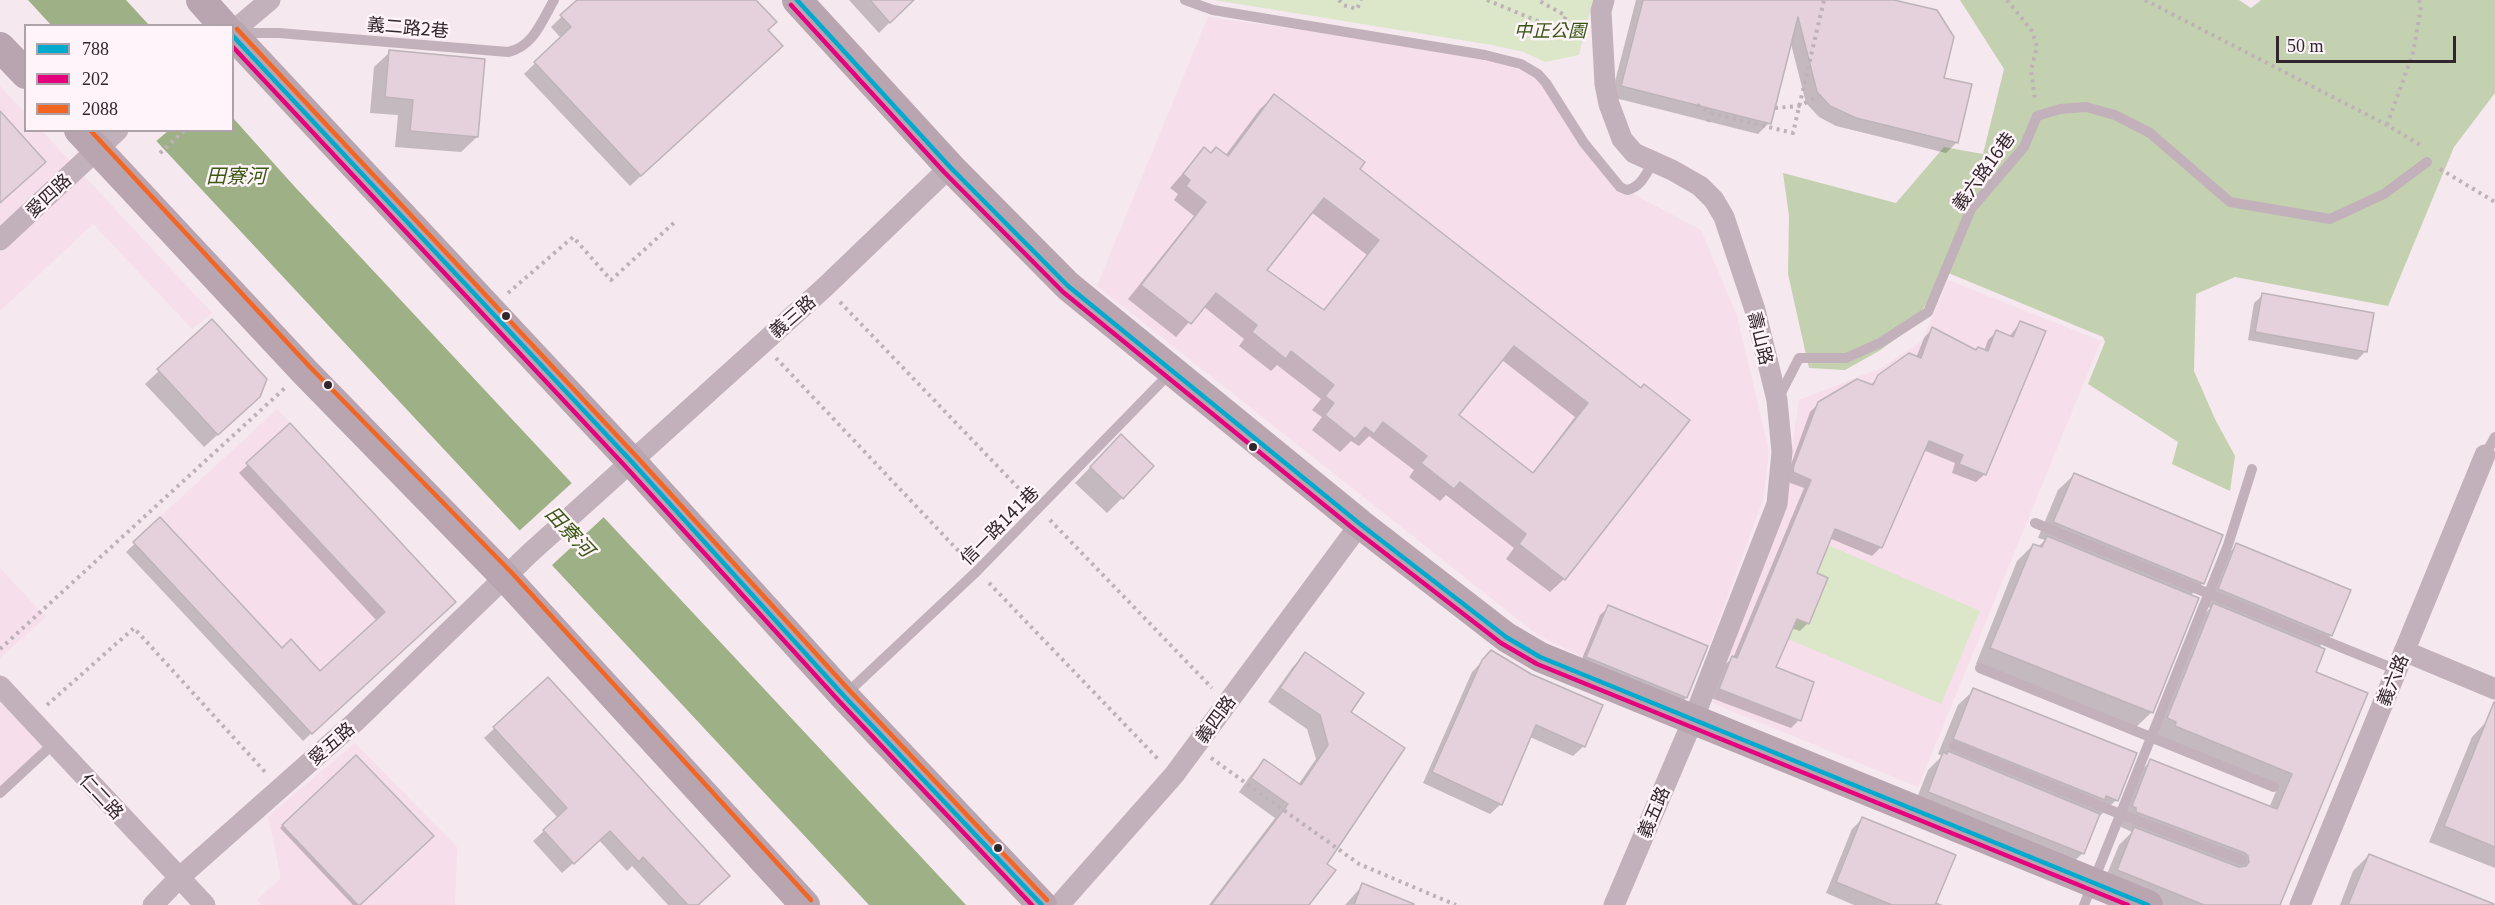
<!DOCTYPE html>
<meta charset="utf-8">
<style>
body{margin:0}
#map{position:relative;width:2495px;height:905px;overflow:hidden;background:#f5e8ef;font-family:Georgia,serif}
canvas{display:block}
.legend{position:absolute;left:24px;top:24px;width:210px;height:108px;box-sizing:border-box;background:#fef4f9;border:2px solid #aca2a7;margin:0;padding:8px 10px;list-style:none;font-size:18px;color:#30262b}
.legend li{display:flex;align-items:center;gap:12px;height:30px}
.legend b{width:30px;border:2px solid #aca2a7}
.scale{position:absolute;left:2276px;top:36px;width:180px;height:27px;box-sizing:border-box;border:3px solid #30262b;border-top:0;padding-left:8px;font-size:18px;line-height:21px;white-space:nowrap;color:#30262b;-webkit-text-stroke:4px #fef4f9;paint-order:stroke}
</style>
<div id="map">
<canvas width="2495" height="905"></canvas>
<ul class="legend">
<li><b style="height:8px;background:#00a9ce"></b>788</li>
<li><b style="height:8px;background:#e5007d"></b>202</li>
<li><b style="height:8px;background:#f26522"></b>2088</li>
</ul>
<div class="scale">50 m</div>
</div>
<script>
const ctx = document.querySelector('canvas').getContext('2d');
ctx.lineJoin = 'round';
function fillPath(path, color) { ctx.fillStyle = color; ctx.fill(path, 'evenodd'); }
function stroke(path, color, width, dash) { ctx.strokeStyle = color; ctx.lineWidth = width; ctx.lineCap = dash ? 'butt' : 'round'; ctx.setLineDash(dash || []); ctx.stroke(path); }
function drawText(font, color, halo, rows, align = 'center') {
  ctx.font = font + ' Georgia,"Noto Sans TC",serif'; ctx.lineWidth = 5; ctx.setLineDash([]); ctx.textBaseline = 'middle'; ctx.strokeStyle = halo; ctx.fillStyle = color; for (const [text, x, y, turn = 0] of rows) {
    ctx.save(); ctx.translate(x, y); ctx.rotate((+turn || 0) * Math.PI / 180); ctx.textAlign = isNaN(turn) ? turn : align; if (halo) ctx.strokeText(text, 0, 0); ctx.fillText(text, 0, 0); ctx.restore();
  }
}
const built = new Path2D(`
 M1208,17L1485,55L1538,74L1620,187L1701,230L1737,316L1769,451L1763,500L1709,647L1609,605L1586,659L1539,636L1097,286Z
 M0,86L25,113L26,130L42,131L212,313L192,329L93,224L0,311Z
 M1948,280L2101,341L1918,787L1712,703L1784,504L1799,400L1881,368L1922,341Z
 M277,409L456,602L312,734L133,542Z
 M0,568L46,617L0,658Z
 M0,680L54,739L0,789Z
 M355,743L457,847L455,905H262L257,900L281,878L268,816Z`);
const green = new Path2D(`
 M1214,0H1593L1579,55L1545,62L1524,52L1492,45Z
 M1828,545L1980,611L1941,704L1788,639Z`);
const forest = new Path2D(`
 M1960,0H2239L2251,8L2261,0H2495V93L2454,147L2388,306L2235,277L2196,294L2194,371L2215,419L2235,456L2230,491L2172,464L2178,442L2088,384L2105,342L2103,337L1946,272L1911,328L1879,351L1845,370L1809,368L1788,274L1789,216L1783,173L1896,203L1944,147L1983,154L2004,69Z`);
const water = new Path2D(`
 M28,0H126L149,25H51Z
 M233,118L295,187L966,905H869L147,131L232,130Z`);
const pier = new Path2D(`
 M144,130H168V131L154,143Z
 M574,481L606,515L550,567L518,532Z`);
const shadow = new Path2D(`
 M579,0H754L766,31L771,56L630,186L524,74L561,38L551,27Z
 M849,0H912L879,33Z
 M1636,0H1891L1942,79L1957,142L1946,153L1836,126L1819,117L1806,103L1790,40L1769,123L1758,134L1611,97Z
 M390,52L477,137L461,152L395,147L398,115L370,113L374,67Z
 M1274,96L1358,169L1641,389L1564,579L1550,592L1506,559L1514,548L1446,495L1440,501L1409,477L1414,470L1369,436L1359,446L1351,441L1340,452L1312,430L1322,417L1312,410L1321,399L1277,365L1271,371L1239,346L1244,339L1203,306L1176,337L1128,299L1194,216L1174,200L1178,194L1170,188L1204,149L1211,154L1225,156L1260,109ZM1311,212L1367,255L1323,311L1265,270ZM1502,360L1575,417L1532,474L1457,416Z
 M2263,295L2366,351L2357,360L2248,340L2254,303Z
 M212,321L245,410L204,447L145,384Z
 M2020,323L1985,474L1976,482L1952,473L1955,463L1923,450L1880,548L1872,556L1829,538L1815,574L1808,623L1800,631L1791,628L1774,668L1799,720L1791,728L1711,698L1723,666L1733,658L1804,488L1785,481L1810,412L1819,403L1870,386L1879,376L1916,358L1924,338L1932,329L1975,351H1984L1988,340L1996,332L2009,337Z
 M290,425L445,610L303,741L126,552L160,520L282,650L320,674L377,621L239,473Z
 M1105,452L1122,498L1107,513L1075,483Z
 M2074,475L2203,583L2190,596L2152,712L2136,727L1976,664L2017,561L2033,545L2038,547L2045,540L2038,538L2058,490Z
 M2237,545L2331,635L2318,648L2279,905H2150L2102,886L2119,845L2132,832L2121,827V823L2135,776L2151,761L2269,808L2277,789L2152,734L2198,621L2210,608L2204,605L2221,560Z
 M1609,607L1706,647L1686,698L1678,706L1579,666L1600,615Z
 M1491,652L1584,746L1573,756L1530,737L1501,804L1490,814L1423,783L1472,672Z
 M1305,654L1349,712L1325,864L1308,905H1209L1275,818L1239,792L1251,775L1264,761L1298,785L1316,759L1307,729L1268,702L1292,668Z
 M548,679L697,905H668L632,866L627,871L599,840L562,873L533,841L558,818L484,738Z
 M1974,690L2116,800L2101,815L2098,814L2083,853L2067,868L1913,808L1928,770L1942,756L1938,754L1958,705Z
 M2487,721L2495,724V868L2429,842L2472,737Z
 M356,757L359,905H353L280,828Z
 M1863,818L1935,902L1943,905H1854L1826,893L1852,829Z
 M2369,855L2483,905H2340L2353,871Z
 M1363,885L1390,905H1345Z`);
const building = new Path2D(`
 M577,0H756L777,22L768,30L783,46L641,176L534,62L571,27L560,15Z
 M870,0H914L890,23Z
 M1643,0H1894L1937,10L1954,37L1944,78L1972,84L1958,143L1856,118L1830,106L1817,92L1798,17L1771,124L1621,86Z
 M389,50L485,59L478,137L410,131L413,100L385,97Z
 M1274,94L1365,162L1360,169L1641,388L1644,384L1690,420L1565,580L1519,544L1526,534L1460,482L1454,489L1421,463L1427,456L1383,422L1374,434L1365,427L1355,439L1325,415L1334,403L1325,396L1334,385L1291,351L1286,359L1252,332L1257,325L1216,293L1191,324L1141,285L1206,202L1186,186L1190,180L1183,174L1204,147L1211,153L1216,147L1228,156ZM1324,198L1379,240L1324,310L1267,270ZM1514,346L1588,403L1533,473L1459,415Z
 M0,111L46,162L0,203Z
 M2262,293L2374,313L2367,352L2255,332Z
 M212,319L267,379L260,397L218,435L157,369Z
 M2020,321L2046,331L1986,475L1959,464L1963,455L1929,441L1882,548L1835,529L1817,573L1828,578L1809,624L1797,619L1776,667L1814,682L1801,721L1719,689L1732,656L1737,658L1811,480L1793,472L1794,465L1818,402L1857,379L1873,385L1878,375L1909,353L1921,358L1932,327L1976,350L1978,347L1988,351L1996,330L2013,337Z
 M290,423L456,602L312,734L133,542L160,517L282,648L291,639L320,671L385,612L246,463Z
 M1121,434L1154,466L1123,499L1090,467Z
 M2074,473L2223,535L2204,584L2053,522Z
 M2047,536L2199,598L2153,713L1990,648L2033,544L2042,547Z
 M2236,543L2351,590L2332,636L2218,589Z
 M2213,603L2325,649L2316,672L2368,693L2280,905H2204L2117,870L2134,827L2239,867L2246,866L2249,862L2248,856L2245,853L2136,812V808L2132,806L2150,759L2277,809L2292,774L2175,726L2176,722L2167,718Z
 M1608,605L1708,646L1687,698L1586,657Z
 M1491,650L1531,674L1603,705L1585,747L1536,725L1502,805L1432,772L1482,660Z
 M1305,652L1364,693L1351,712L1405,748L1327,864L1336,870L1309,905H1211L1288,804L1251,778L1264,759L1301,785L1328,745L1320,715L1280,688Z
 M548,677L730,876L698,905H688L643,857L639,862L610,831L574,864L543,830L567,808L493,727Z
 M1973,688L2137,753L2118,801L2106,796L2105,800L1953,739Z
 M2494,702H2495V847L2444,826Z
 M1948,751L2100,814L2084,854L1928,792L1943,752L1947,754Z
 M356,755L434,836L360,905H358L282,825Z
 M1862,817L1956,855L1935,905H1892L1836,882Z
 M2369,854L2494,904V905H2348Z
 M1362,883L1414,904V905H1354Z`);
const path = new Path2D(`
 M1339,0L1343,5L1357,9L1361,0
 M1487,0L1559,30L1566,16L1538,0
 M2007,0L2032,31L2037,47L2031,70L2035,100
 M2145,0L2387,125L2422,146
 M1697,105L1711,113L1708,122
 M1775,108L1799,106L1819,96
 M1711,113L1793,133L1824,0
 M2387,125L2413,53L2421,7L2419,0
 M160,153L185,130
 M2440,169L2495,202
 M508,293L573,237L611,280L676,221
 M840,302L1026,496
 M776,358L967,560
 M1050,520L1212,688
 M989,583L1158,759
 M0,649L286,387
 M47,705L134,628L265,772
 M1211,758L1359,864L1456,905`);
const lane = new Path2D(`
 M1185,0L1213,10L1485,55L1521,64L1538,74L1546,83L1584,143L1620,187L1627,190C1641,187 1646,174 1653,162
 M240,33H279L508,52C533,47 542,21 554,0
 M1779,397L1799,358H1846L1880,343L1928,312L1971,209L2024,147L2037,116L2060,109L2086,107L2115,115L2150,133L2230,202L2330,219L2384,194L2427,162
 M2485,455L2495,437
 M2035,523L2397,670
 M1980,668L2274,787
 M846,694L977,571L1172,371
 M1954,746L2120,814L2242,860
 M0,793L53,744
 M2084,905L2228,545L2252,469`);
const street = new Path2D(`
 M1604,0L1601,11L1605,84L1609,104L1622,139L1634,153L1672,170L1700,186L1714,200L1724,217L1755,310L1777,400L1782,452L1777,504L1693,720L1614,905
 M232,32L270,0
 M0,240L118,130
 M2404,651L2495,689
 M0,686L205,905
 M153,905L180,877L355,722L530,553L825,287L950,167
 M1059,905L1174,775L1360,524
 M2300,905L2485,455`);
const secondary = new Path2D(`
 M201,0L224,26
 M797,0L950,167L1068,286L1360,524L1506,637L1540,657L2148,905
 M232,34L631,461L844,696L1042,905
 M0,47L26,74
 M79,130L304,371L506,578L805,905`);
const bus1 = new Path2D(`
 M797,0L950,167L1068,286L1360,524L1506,637L1540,657L2148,905
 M232,35L631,461L844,696L1042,905`);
const bus2 = new Path2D(`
 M791,5L944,172L1063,292L1355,530L1501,643L1537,664L2128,905
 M232,46L625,466L839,701L1032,905`);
const bus3 = new Path2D(`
 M237,29L636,456L850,691L1047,900
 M90,130L309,366L512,573L811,900`);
const markers = [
 [506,316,5,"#30262b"],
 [328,385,5,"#30262b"],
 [1253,447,5,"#30262b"],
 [998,848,5,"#30262b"]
];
const streetNames = [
 ["義二路2巷",408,27,5],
 ["義六路16巷",1983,171,-54],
 ["愛四路",48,195,-43],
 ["義三路",792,316,-41],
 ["壽山路",1761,338,76],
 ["信一路141巷",999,525,-45],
 ["義六路",2392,680,-68],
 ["義四路",1215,719,-54],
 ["愛五路",331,743,-41],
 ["仁二路",102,796,47],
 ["義五路",1653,812,-67]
];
const parkNames = [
 ["中正公園",1550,30]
];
const waterNames = [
 ["田寮河",236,175],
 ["田寮河",570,531,47]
];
fillPath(built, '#f6deeb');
fillPath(green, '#dce7ca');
fillPath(forest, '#c4d1b0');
fillPath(water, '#9eb086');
fillPath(pier, '#f5e8ef');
fillPath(shadow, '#0003');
fillPath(building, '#e4d1db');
stroke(building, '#bdb3b8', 1.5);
stroke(path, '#beb1b8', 4, [3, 4.5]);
stroke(lane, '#c2b1ba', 10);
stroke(street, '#c2b1ba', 21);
stroke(secondary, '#b9a5b0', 30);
stroke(bus1, '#00a9ce', 4.5);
stroke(bus2, '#e5007d', 4.5);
stroke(bus3, '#f26522', 4.5);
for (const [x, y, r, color] of markers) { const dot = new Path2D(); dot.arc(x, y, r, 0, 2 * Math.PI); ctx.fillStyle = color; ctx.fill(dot); stroke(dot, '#fef4f9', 2); }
drawText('18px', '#30262b', '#fef4f9', streetNames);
drawText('italic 18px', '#375510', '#fef4f9', parkNames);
drawText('italic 20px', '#3b5915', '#fef4f9', waterNames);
</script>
